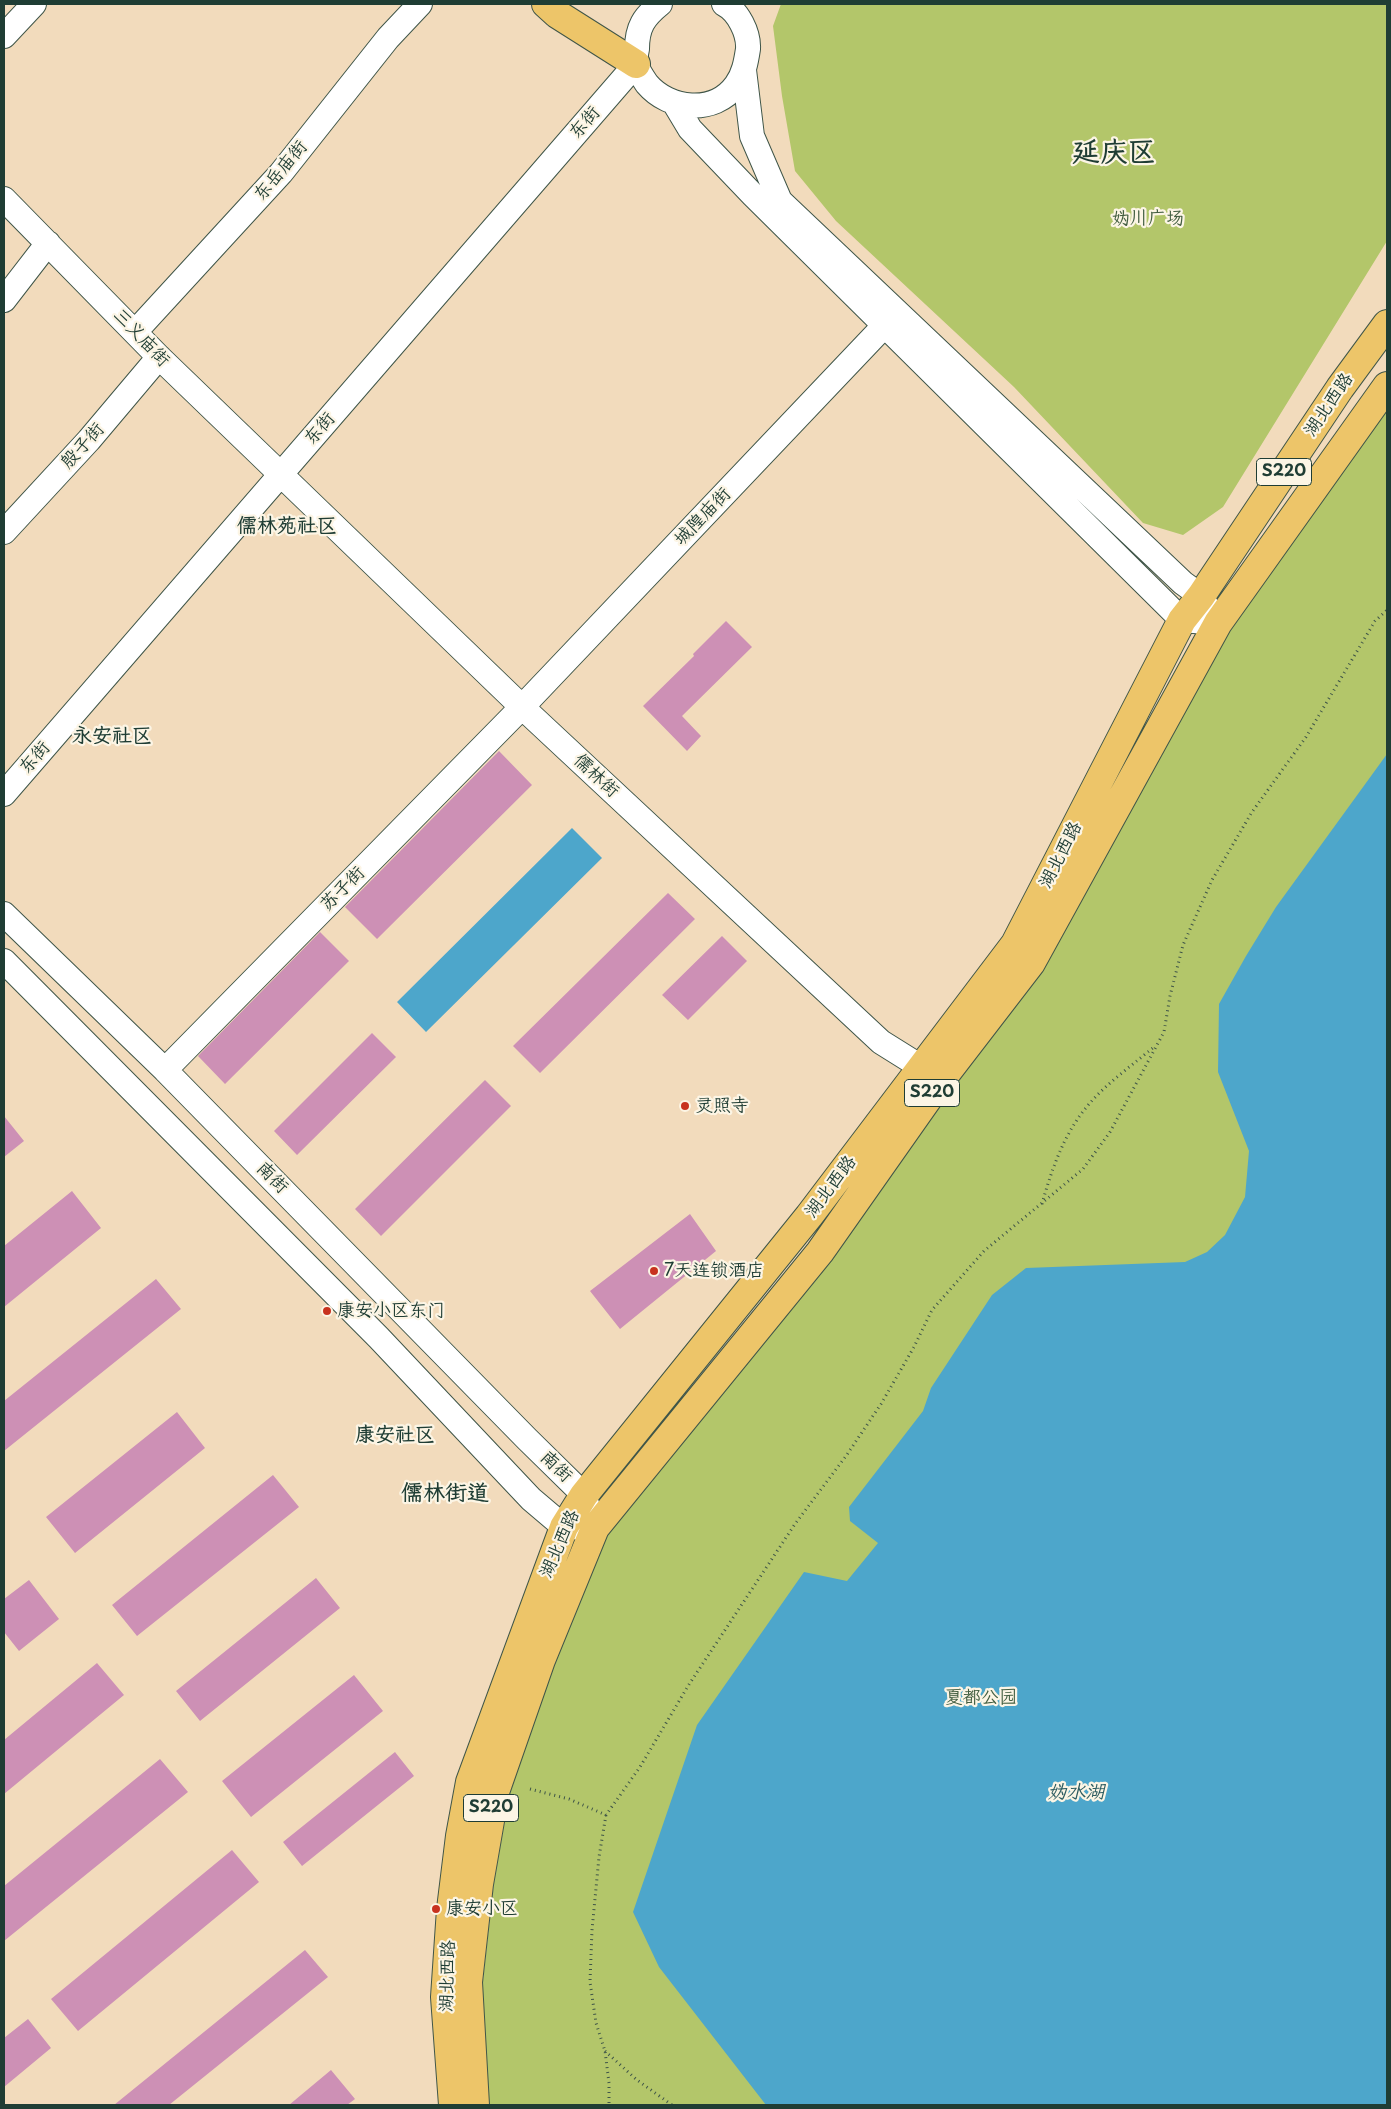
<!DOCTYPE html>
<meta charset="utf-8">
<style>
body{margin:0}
#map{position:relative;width:1391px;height:2109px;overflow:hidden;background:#f2dbbc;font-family:"Playpen Sans",sans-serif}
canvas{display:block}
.frame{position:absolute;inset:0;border:5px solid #1f3d34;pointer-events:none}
</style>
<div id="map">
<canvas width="1391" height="2109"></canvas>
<div class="frame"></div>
</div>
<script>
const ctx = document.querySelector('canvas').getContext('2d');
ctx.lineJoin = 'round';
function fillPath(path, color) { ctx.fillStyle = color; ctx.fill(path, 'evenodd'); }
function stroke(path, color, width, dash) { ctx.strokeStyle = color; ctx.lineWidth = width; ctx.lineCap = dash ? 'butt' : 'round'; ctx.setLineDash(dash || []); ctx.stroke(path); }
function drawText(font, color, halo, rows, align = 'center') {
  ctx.font = font + ' "Playpen Sans","LXGW WenKai TC",sans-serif'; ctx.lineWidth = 4.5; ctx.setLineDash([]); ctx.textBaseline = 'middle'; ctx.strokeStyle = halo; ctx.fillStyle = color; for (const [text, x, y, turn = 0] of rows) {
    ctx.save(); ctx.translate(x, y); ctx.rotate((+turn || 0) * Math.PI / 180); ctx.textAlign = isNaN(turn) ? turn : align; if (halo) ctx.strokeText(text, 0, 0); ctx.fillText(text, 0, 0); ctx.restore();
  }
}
const green = new Path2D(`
 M781,4H1387V241L1223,507L1183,535L1143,523L1014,387L836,221L795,171L782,96L773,26Z
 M1387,386V2105H482L483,1980L494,1882L509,1797L548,1660L595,1528L820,1252L1218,623Z`);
const water = new Path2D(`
 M1387,754V2105H766L659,1967L633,1912L697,1725L804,1572L847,1581L878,1543L850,1521L849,1507L923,1411L931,1388L992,1295L1026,1268L1185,1262L1207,1252L1225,1235L1245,1197L1249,1151L1218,1072L1219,1004L1246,956L1276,907Z
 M572,828L602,858L426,1032L397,1002Z`);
const building = new Path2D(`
 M726,621L752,647L682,716L701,736L687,751L643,706L694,656L693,654Z
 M499,751L532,785L377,939L345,907Z
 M668,893L695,919L540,1073L513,1046Z
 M320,932L349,961L225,1084L198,1056Z
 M722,936L747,961L688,1020L662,995Z
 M372,1033L396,1057L297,1155L274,1131Z
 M485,1080L511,1106L381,1236L355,1209Z
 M4,1116L24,1141L4,1157Z
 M72,1191L101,1228L4,1307V1246Z
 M690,1214L716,1251L620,1329L590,1291Z
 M156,1279L181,1309L4,1451V1401Z
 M177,1412L205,1448L75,1553L46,1517Z
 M273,1475L299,1507L137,1636L112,1605Z
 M316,1578L340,1608L200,1721L176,1691Z
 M29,1580L59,1619L19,1651L4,1632V1599Z
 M97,1663L124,1695L4,1794V1740Z
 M354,1675L383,1711L251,1817L222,1781Z
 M395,1752L414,1776L302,1866L283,1842Z
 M160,1759L188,1792L4,1941V1886Z
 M232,1850L259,1882L78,2031L51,1999Z
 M305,1950L328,1977L169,2105H114Z
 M28,2019L51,2048L4,2087V2038Z
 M331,2070L355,2099L347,2105H289Z`);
const path = new Path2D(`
 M1042,1204C1052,1168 1065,1131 1090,1103C1108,1082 1134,1064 1155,1046
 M530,1789L569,1799L606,1815L640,1767L688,1686L795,1524L846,1456L881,1404L914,1347L932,1310L984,1251L1083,1169L1110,1132L1164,1032L1170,996L1183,945L1212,880L1252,812L1306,737L1375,621L1387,610
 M606,1815L599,1857L592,1930L590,1982L596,2023L605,2051L609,2083V2105
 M605,2051L637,2080L672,2105`);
const minor = new Path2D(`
 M660,4C644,17 637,27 637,49C636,53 635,59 636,64C638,71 643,78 647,84C669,110 714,115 736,85C744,74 746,62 748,49C749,33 738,11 724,4
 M4,36L34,4
 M744,70L752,136L780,201L1183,583L1201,596L1210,612
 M675,104L690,129L753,195L1182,620L1218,623
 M4,199L159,357L522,707L881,1042L937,1077
 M4,300L48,243
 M135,332L281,173L388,38L420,4
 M4,532L89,440L159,357
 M4,794L636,64
 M4,914L165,1070L527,1439L584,1495L595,1528L564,1527L531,1499L379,1338L4,961
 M165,1070L522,707L884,326`);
const major = new Path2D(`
 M546,4L557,14L636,64
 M453,2105L445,1997L451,1909L460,1836L470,1782L564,1527L584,1495L809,1216L1015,944L1182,620L1201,596L1340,388L1387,324
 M475,2105L468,1982L479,1884L495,1792L541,1660L595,1528L820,1252L941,1080L1031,963L1218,623L1387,386`);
const markers = [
 [685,1106,5,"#c8321e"],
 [654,1271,5,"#c8321e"],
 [327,1311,5,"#c8321e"],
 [436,1909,5,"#c8321e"]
];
const shields = [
 [1284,472,55],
 [932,1093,55],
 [491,1808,55]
];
const shieldNames = [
 ["S220",1284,472],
 ["S220",932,1093],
 ["S220",491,1808]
];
const streetNames = [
 ["东街",585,123,-49],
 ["东岳庙街",281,171,-50],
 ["三义庙街",141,338,46],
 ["湖北西路",1329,405,-56],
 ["东街",320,429,-49],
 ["殷子街",83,446,-48],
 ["城隍庙街",703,517,-46],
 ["东街",35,758,-49],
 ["儒林街",596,776,43],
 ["湖北西路",1061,855,-63],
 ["苏子街",343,889,-45],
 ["南街",272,1178,45],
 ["湖北西路",831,1187,-53],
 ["南街",556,1467,44],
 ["湖北西路",560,1544,-66],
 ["湖北西路",448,1976,-88]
];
const parkNames = [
 ["妫川广场",1148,219],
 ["夏都公园",981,1698]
];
const poiNames = [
 ["灵照寺",695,1106],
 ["7天连锁酒店",664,1271],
 ["康安小区东门",337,1311],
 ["康安小区",446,1909]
];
const waterNames = [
 ["妫水湖",1076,1793]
];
const quarterNames = [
 ["儒林苑社区",287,526],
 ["永安社区",112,736],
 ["康安社区",395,1435]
];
const districtNames = [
 ["儒林街道",445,1494]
];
const townNames = [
 ["延庆区",1114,153]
];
fillPath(green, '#b3c66a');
fillPath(water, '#4da6cb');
fillPath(building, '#cd90b5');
stroke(minor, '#3f5548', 26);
stroke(major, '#3f5548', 30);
stroke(path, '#3f5548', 3, [1, 4]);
stroke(minor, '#fff', 24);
stroke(major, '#edc569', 28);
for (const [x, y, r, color] of markers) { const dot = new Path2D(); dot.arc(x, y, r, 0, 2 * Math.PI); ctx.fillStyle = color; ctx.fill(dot); stroke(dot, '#fcf5e5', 2); }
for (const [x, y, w] of shields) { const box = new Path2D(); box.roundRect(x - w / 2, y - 13.5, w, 27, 4); ctx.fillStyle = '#fcf5e5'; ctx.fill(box); stroke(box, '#1f3d34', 1); }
drawText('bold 16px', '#1f3d34', null, shieldNames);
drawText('18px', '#1f3d34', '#fcf5e5', streetNames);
drawText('18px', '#445f42', '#fcf5e5', parkNames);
drawText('18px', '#1f3d34', '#fcf5e5', poiNames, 'left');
drawText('italic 19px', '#2d5c61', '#fcf5e5', waterNames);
drawText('bold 20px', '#1f3d34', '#fcf5e5', quarterNames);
drawText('bold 22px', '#1f3d34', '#fcf5e5', districtNames);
drawText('bold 28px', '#1f3d34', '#fcf5e5', townNames);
</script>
